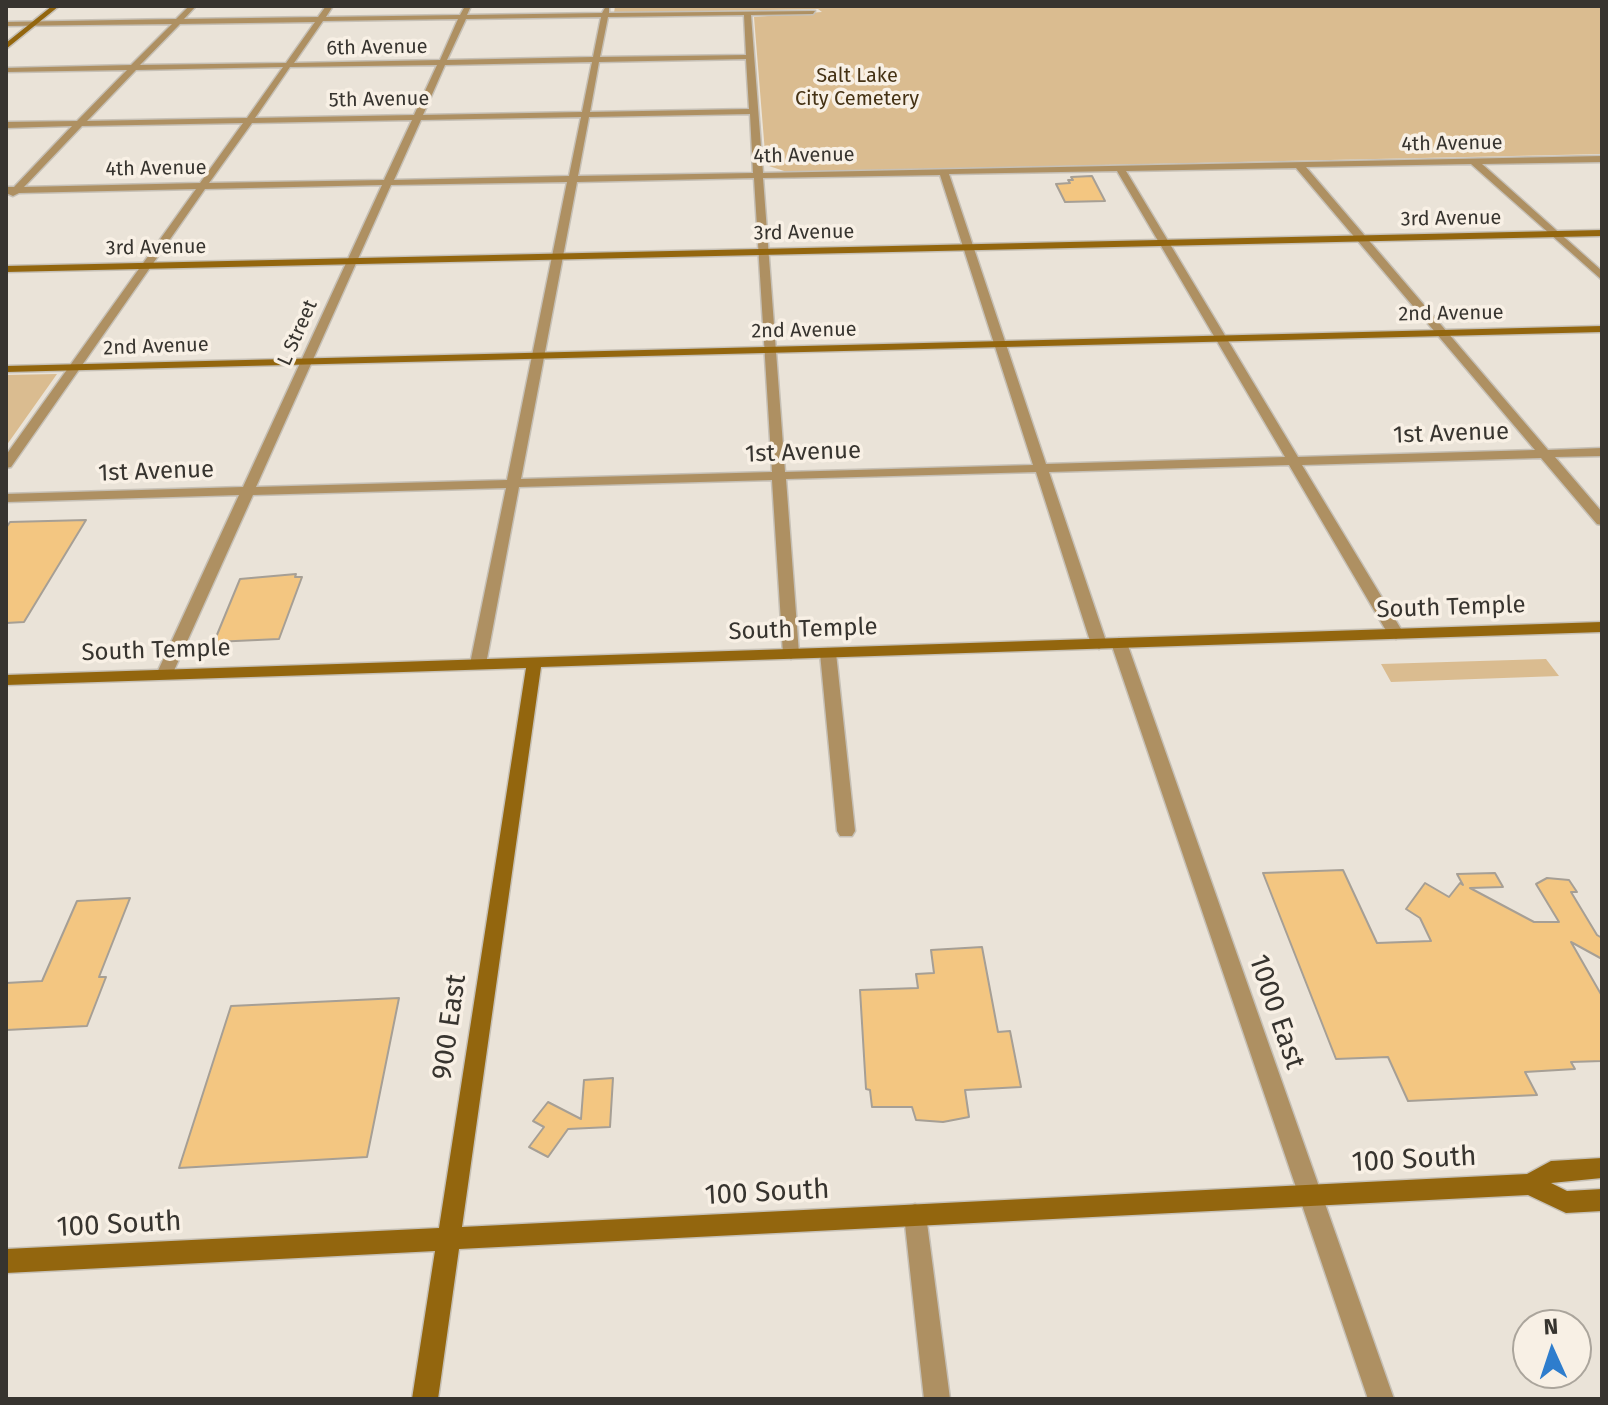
<!DOCTYPE html>
<style>
body{margin:0}
#map{position:relative;width:1608px;height:1405px;overflow:hidden;background:#eae3d8;font-family:"Fira Sans",sans-serif}
canvas{display:block}
.frame{position:absolute;inset:0;border:8px solid #37342f;pointer-events:none}
.north{position:absolute;left:1512px;top:1309px;width:80px;height:80px;box-sizing:border-box;background:#f8f0e5;border:2px solid #aba59c;border-radius:50%;rotate:357deg;font-size:22px;font-weight:700;line-height:32px;text-align:center;color:#37342f}
.north::after{content:'';display:block;margin:auto;width:28px;height:36px;background:#2e7dcd;clip-path:polygon(50% 0,100% 100%,50% 72%,0 100%)}
</style>
<div id="map">
<canvas width="1608" height="1405"></canvas>
<div class="frame"></div>
<div class="north">N</div>
</div>
<script>
const ctx = document.querySelector('canvas').getContext('2d');
ctx.lineJoin = 'round';
function fillPath(path, color) { ctx.fillStyle = color; ctx.fill(path, 'evenodd'); }
function stroke(path, color, width, dash) { ctx.strokeStyle = color; ctx.lineWidth = width; ctx.lineCap = dash ? 'butt' : 'round'; ctx.setLineDash(dash || []); ctx.stroke(path); }
function drawText(font, color, halo, rows, align = 'center') {
  ctx.font = font + ' "Fira Sans",sans-serif'; ctx.lineWidth = 7; ctx.setLineDash([]); ctx.textBaseline = 'middle'; ctx.strokeStyle = halo; ctx.fillStyle = color; for (const [text, x, y, turn = 0] of rows) {
    ctx.save(); ctx.translate(x, y); ctx.rotate((+turn || 0) * Math.PI / 180); ctx.textAlign = isNaN(turn) ? turn : align; if (halo) ctx.strokeText(text, 0, 0); ctx.fillText(text, 0, 0); ctx.restore();
  }
}
const green = new Path2D(`
 M615,6H1602V154L787,172L766,165L754,17L822,12L818,9L614,13Z
 M57,374L6,446V375Z
 M1546,659L1559,676L1391,682L1381,664Z`);
const building = new Path2D(`
 M1092,176L1105,201L1065,202L1056,184L1070,183L1068,180H1073L1071,177Z
 M86,520L24,622L6,623V528L10,522Z
 M296,574L295,577H302L279,639L214,642L240,579Z
 M1343,870L1377,943L1431,941L1420,918L1406,909L1425,883L1449,897L1460,883L1463,885L1457,874L1495,873L1503,887L1470,888L1534,922H1559L1536,884L1547,878L1569,880L1577,892H1571L1597,935L1602,938V959L1571,942L1602,996V1061L1571,1062L1575,1069L1525,1072L1537,1095L1408,1101L1388,1057L1336,1059L1263,873Z
 M130,898L99,977H106L87,1026L6,1030V983L42,981L77,901Z
 M982,947L998,1032L1010,1031L1021,1087L965,1090L969,1117L943,1122L916,1120L912,1107H872L870,1090L866,1089L860,990L918,988L916,974L934,973L931,950Z
 M399,998L367,1157L179,1168L231,1006Z
 M613,1078L610,1127L568,1129L548,1157L529,1147L544,1127L533,1121L548,1102L581,1119L584,1080Z`);
const street = new Path2D(`
 M189,6H196L184,19L318,17L326,6H333L326,17L460,15L465,6H471L467,15L602,13L606,6L609,8V13L815,11L813,14L751,15L763,173L1602,156V162L1482,164L1602,271V280L1471,164L1306,167L1548,450L1602,448V456L1555,457L1602,512V525L1597,524L1541,458L1302,465L1404,634L1396,639L1388,634L1289,465L1049,472L1107,644L1099,649L1091,644L1036,472L786,479L799,654L791,659L783,654L772,480L519,487L486,664L478,669L470,664L506,488L253,495L172,675L170,679H158L156,675L239,495L6,502V494L243,487L382,185L205,189L11,467L6,468V455L196,189L19,193L13,196L6,193V187H14L72,126L6,128V122L77,121L127,70L6,72V68L131,65L172,24L6,26V22L176,19ZM744,15L746,55L600,57L608,17ZM601,17L593,57L447,60L466,19ZM458,19L440,60L294,63L323,21ZM315,22L286,63L140,65L180,24ZM746,59L749,109L590,112L599,62ZM592,62L582,112L423,115L445,65ZM437,65L414,115L255,118L290,67ZM283,67L247,118L87,121L136,70ZM750,114L753,173L578,176L589,117ZM581,117L569,176L394,180L421,120ZM412,120L384,180L209,183L252,123ZM243,123L200,183L24,187L82,126ZM1296,168L1535,450L1298,457L1126,171ZM1117,171L1285,457L1046,464L949,174ZM940,175L1033,465L785,472L763,178ZM754,178L772,472L521,479L577,182ZM567,182L507,480L256,487L391,185Z
 M1119,638L1127,643L1394,1399H1368L1111,643Z
 M828,648L836,653L855,831L852,836H840L837,831L820,653Z
 M915,1204L923,1207L926,1215L950,1399H924L904,1215L907,1207Z`);
const secondary = new Path2D(`
 M52,6H59L6,49V43Z
 M1602,230V236L6,272V266Z
 M1602,326V332L6,372V366Z
 M1602,622V632L541,667L462,1227L1527,1174L1551,1161L1602,1158V1178L1551,1183L1567,1191L1602,1189V1211L1566,1213L1528,1195L459,1249L438,1399H412L435,1251L6,1273V1249L439,1228L526,668L6,685V675Z`);
const farStreetnames = [
 ["6th Avenue",377,48,-1],
 ["5th Avenue",379,100,-1],
 ["4th Avenue",1452,144,-1],
 ["4th Avenue",804,156,-1],
 ["4th Avenue",156,169,-1],
 ["3rd Avenue",1451,219,-1],
 ["3rd Avenue",804,233,-1],
 ["3rd Avenue",156,248,-1],
 ["2nd Avenue",1451,314,-1],
 ["2nd Avenue",804,331,-1],
 ["L Street",298,333,-66],
 ["2nd Avenue",156,347,-2]
];
const farParknames = [
 ["Salt Lake",857,76],
 ["City Cemetery",857,99]
];
const streetNames = [
 ["1st Avenue",1451,434,-2],
 ["1st Avenue",803,453,-2],
 ["1st Avenue",156,472,-2],
 ["South Temple",1451,608,-2],
 ["South Temple",803,630,-2],
 ["South Temple",156,651,-2]
];
const nearStreetnames = [
 ["1000 East",1276,1012,71],
 ["900 East",450,1027,-82],
 ["100 South",1414,1160,-3],
 ["100 South",767,1193,-3],
 ["100 South",119,1225,-3]
];
fillPath(green, '#dabc90');
fillPath(building, '#f3c681');
stroke(building, '#a69f95', 2);
stroke(street, '#c6c0b6', 3);
stroke(secondary, '#c6c0b6', 3);
fillPath(street, '#ae9062');
fillPath(secondary, '#93660e');
drawText('20px', '#37342f', '#f8f0e5', farStreetnames);
drawText('20px', '#453214', '#f8f0e5', farParknames);
drawText('24px', '#37342f', '#f8f0e5', streetNames);
drawText('28px', '#37342f', '#f8f0e5', nearStreetnames);
</script>
